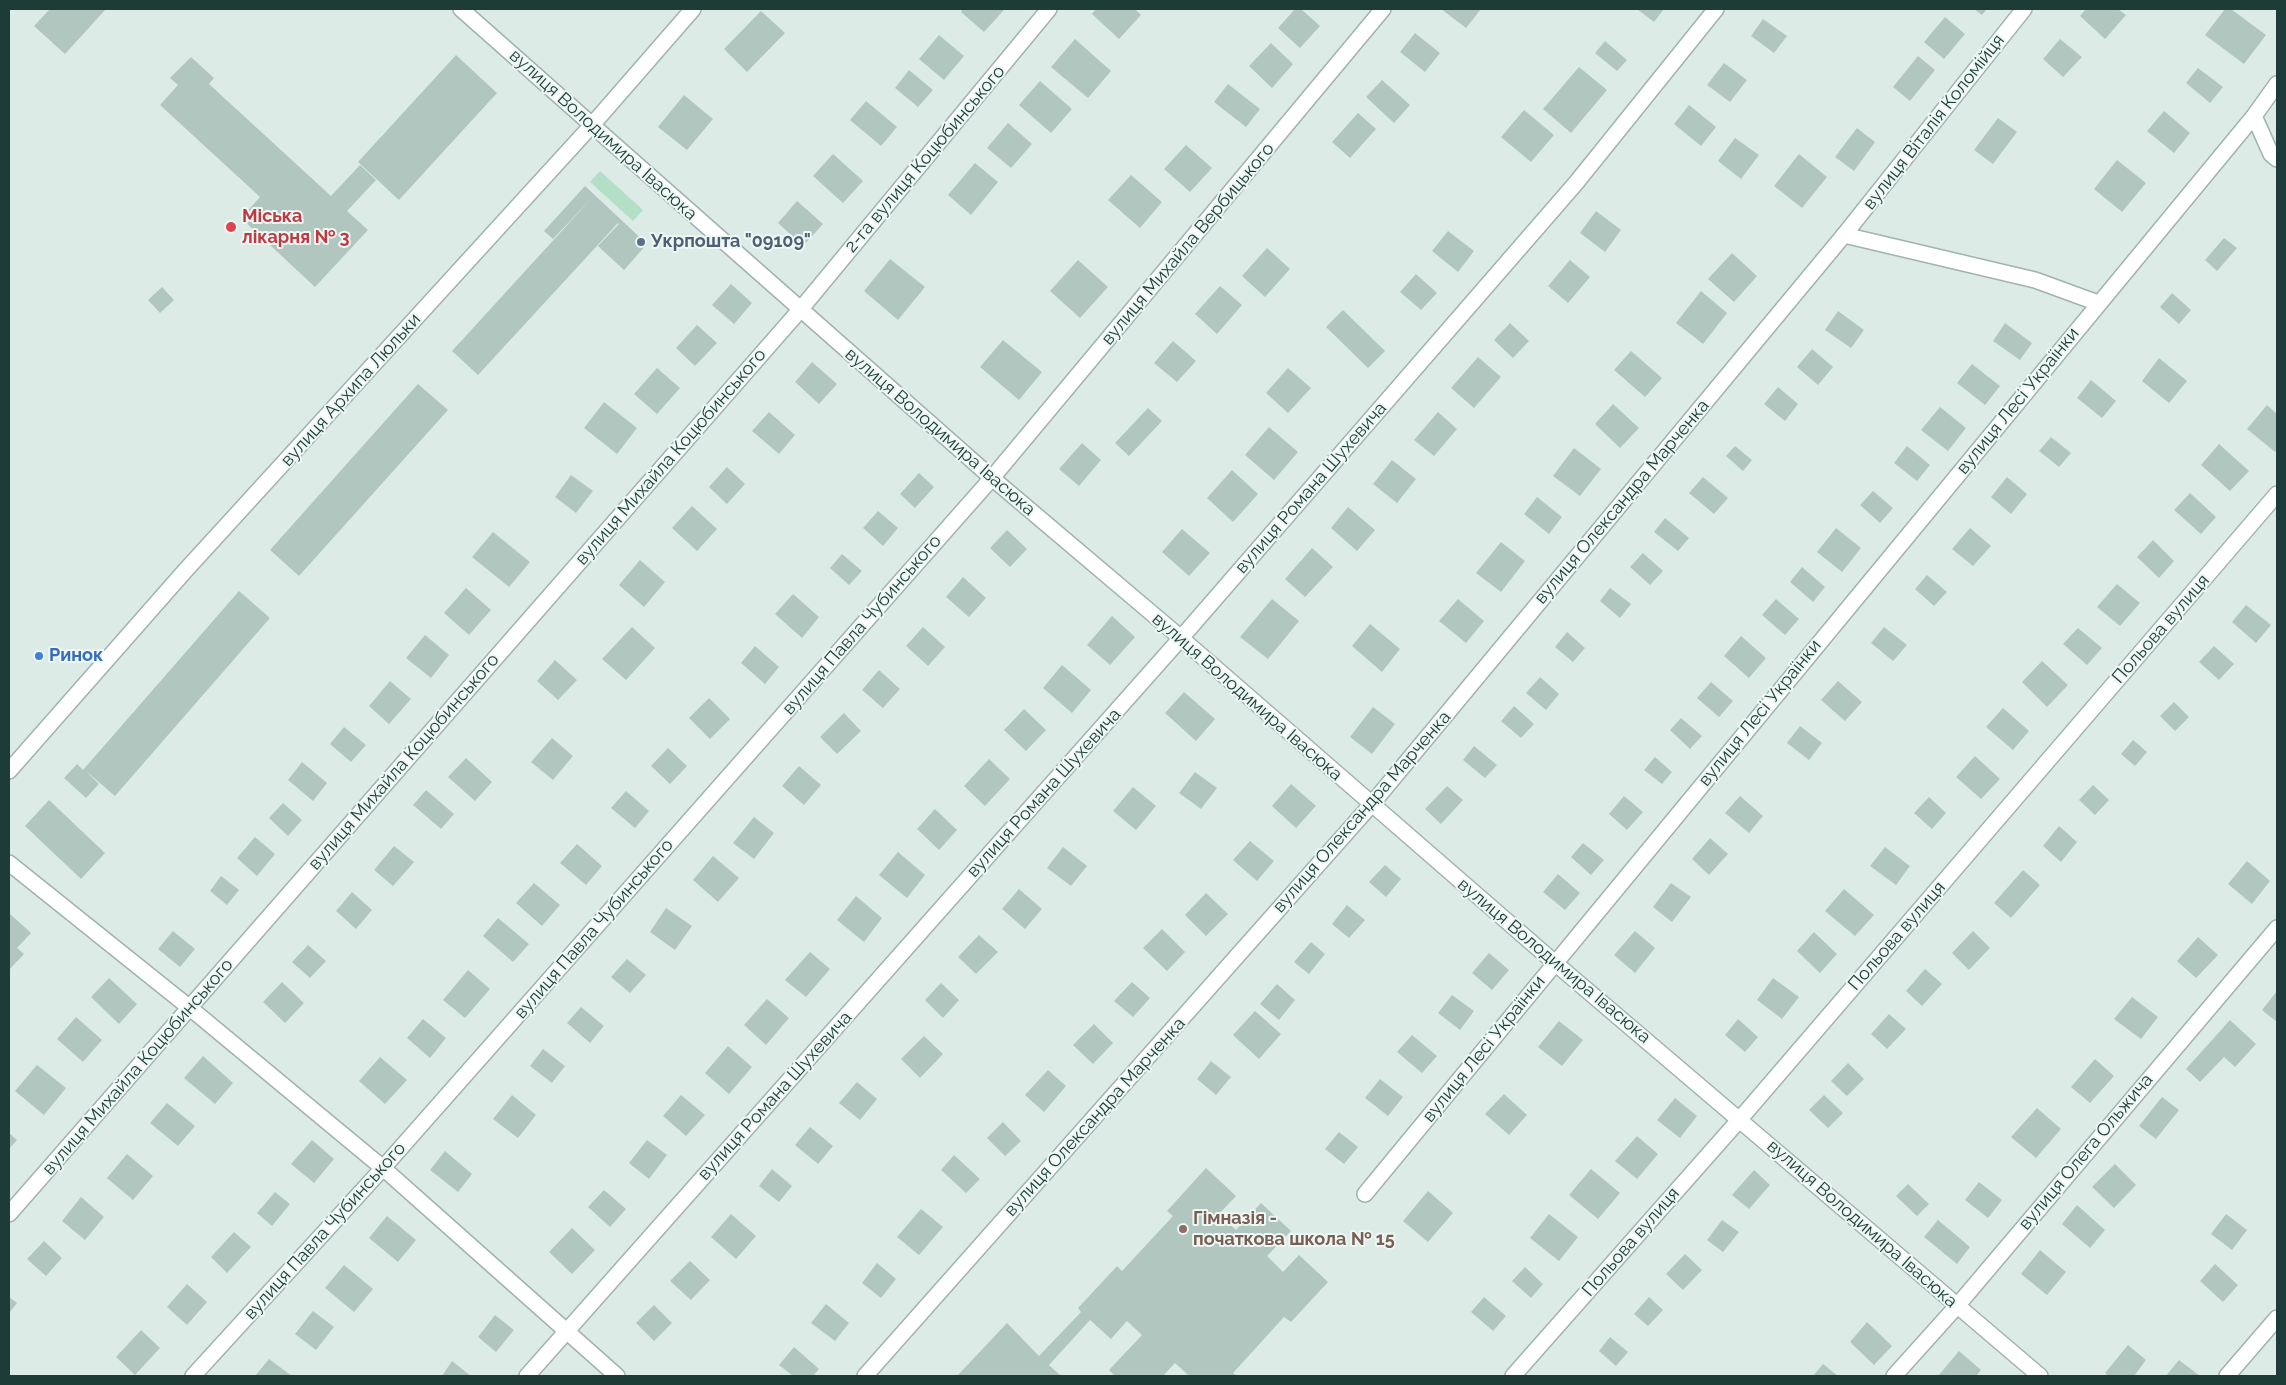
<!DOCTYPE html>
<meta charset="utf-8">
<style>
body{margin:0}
#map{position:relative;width:2286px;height:1385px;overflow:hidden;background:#ddebe7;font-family:Raleway,sans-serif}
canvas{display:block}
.frame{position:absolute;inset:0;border:10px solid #1d3c38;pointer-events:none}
</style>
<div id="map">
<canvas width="2286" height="1385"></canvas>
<div class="frame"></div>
</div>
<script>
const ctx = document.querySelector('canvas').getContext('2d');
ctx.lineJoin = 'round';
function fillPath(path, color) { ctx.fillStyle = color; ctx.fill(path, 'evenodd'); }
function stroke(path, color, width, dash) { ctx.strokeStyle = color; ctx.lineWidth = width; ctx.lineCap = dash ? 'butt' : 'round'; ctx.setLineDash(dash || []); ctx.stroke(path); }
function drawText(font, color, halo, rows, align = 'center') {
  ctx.font = font + ' Raleway,sans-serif'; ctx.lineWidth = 4; ctx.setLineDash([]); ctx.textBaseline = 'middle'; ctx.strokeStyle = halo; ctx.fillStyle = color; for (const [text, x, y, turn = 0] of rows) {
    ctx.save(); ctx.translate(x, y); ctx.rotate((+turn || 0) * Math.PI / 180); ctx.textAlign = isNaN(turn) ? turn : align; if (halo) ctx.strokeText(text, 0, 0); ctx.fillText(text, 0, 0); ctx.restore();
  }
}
const green = new Path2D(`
 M600,171L643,210L633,221L590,182Z`);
const building = new Path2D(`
 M50,9H106L65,54L34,26Z
 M963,9H1002L1004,10L984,32L961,12Z
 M1096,9H1135L1141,15L1119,39L1092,14Z
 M1295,9H1301L1320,26L1300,48L1278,28Z
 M1441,9H1481L1466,28Z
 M1637,9H1664L1654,22Z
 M1974,9H1987L1982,15Z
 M2086,9H2118L2126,15L2105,39L2080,16Z
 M2225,9H2231L2266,35L2244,64L2205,35Z
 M761,11L785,33L747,72L724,49Z
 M1945,17L1965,34L1944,59L1924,42Z
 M1763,19L1787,36L1774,53L1751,36Z
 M1415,33L1440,53L1425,72L1400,52Z
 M939,35L964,56L944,80L919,59Z
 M1075,39L1111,71L1088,98L1051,67Z
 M2060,39L2082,57L2063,77L2043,59Z
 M1605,41L1627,60L1617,71L1595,53Z
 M1271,43L1293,64L1272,88L1249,66Z
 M456,55L497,93L399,200L358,162Z
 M1918,56L1935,70L1910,101L1893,87Z
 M191,57L214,78L209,84L331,196L360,165L376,180L347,211L368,230L315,287L241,218L260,197L160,105L178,85L170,78Z
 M1724,63L1747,80L1730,102L1707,85Z
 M1579,67L1607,90L1571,133L1543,109Z
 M2198,68L2223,87L2210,103L2186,83Z
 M909,70L933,90L918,107L895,88Z
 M1382,80L1410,105L1394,123L1366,97Z
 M1040,81L1072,109L1051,133L1019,105Z
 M1228,84L1260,109L1246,127L1214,102Z
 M684,95L713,119L687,150L658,127Z
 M866,101L897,127L881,146L850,120Z
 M1689,105L1716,127L1701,146L1674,124Z
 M1524,110L1554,135L1531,162L1501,137Z
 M2164,111L2190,133L2174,153L2147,131Z
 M1358,113L1376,129L1350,158L1332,142Z
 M1998,118L2017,132L1993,164L1974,150Z
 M1008,123L1032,144L1011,168L987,148Z
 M1857,128L1875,142L1854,171L1835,157Z
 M1735,138L1759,155L1741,179L1718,161Z
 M1186,145L1212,168L1190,192L1164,169Z
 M833,154L863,181L843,203L813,176Z
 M1799,154L1827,177L1802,208L1774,186Z
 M2117,160L2146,183L2122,212L2094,189Z
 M975,163L998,182L971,215L948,195Z
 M1131,175L1162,202L1140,228L1108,200Z
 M585,186L647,244L624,270L598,246L619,224L618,223L478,375L452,351L591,199L553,239L544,231Z
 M797,201L823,224L803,246L778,223Z
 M1596,211L1621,230L1605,252L1580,233Z
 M1448,231L1474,251L1458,272L1432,251Z
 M2224,238L2237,248L2217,271L2205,260Z
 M1267,248L1290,269L1265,297L1242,276Z
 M1732,253L1757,276L1734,302L1708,279Z
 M890,259L925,287L898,320L864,291Z
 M1078,260L1108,287L1080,318L1050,291Z
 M1570,260L1590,277L1568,303L1548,286Z
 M1416,274L1437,293L1421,310L1400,292Z
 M731,284L752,303L734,324L712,305Z
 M1220,286L1242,305L1217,334L1195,314Z
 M162,287L174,300L160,313L148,300Z
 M1701,291L1727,313L1703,344L1676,323Z
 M2172,293L2191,310L2179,324L2160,307Z
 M1343,310L1385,351L1368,368L1326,327Z
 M1838,311L1864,330L1851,348L1825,330Z
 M1510,323L1529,341L1513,358L1494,340Z
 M2005,323L2032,343L2020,360L1993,341Z
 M697,325L717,343L695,366L676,348Z
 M1003,340L1042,372L1019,400L980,367Z
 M1173,341L1196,361L1177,382L1154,363Z
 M1812,349L1833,367L1818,385L1797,367Z
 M1631,351L1662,378L1645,397L1614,370Z
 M1478,357L1501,377L1474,408L1451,388Z
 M2159,358L2187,381L2169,403L2142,381Z
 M812,362L837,384L819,404L795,382Z
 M1972,364L2000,386L1985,405L1957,383Z
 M657,368L680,388L657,414L634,394Z
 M1288,368L1311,388L1288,413L1266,393Z
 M2091,380L2116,401L2102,418L2077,398Z
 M418,384L448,410L299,576L270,550Z
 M1778,387L1798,404L1785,421L1764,404Z
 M604,402L637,428L617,454L584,428Z
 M1613,404L1639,428L1620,448L1595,424Z
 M2267,405L2277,414V449L2275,452L2247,429Z
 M1940,407L1966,428L1948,451L1921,430Z
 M1148,408L1162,421L1129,456L1115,443Z
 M769,412L795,435L779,454L752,431Z
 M1438,412L1457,429L1434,456L1414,440Z
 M1269,427L1298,452L1274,480L1245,455Z
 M2051,437L2071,453L2059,467L2039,451Z
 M1082,443L1101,460L1079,486L1059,469Z
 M2219,444L2249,471L2230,491L2201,465Z
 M1735,446L1752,460L1743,471L1726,456Z
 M1907,446L1930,465L1917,481L1894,463Z
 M1574,448L1601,469L1580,496L1553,476Z
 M1392,460L1416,479L1397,503L1373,484Z
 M727,467L745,484L727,504L709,487Z
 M1232,470L1258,494L1233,522L1207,498Z
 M919,473L934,487L915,508L900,494Z
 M571,475L593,491L576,513L555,497Z
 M1703,477L1728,498L1714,514L1689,493Z
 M2007,477L2027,494L2011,514L1991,497Z
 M1873,491L1893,508L1880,523L1860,505Z
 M2190,493L2216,517L2201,534L2174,510Z
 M1537,497L1562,517L1549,534L1524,514Z
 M692,506L717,529L697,551L672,528Z
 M1348,507L1375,530L1357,551L1331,528Z
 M878,511L898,528L883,546L863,528Z
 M1665,518L1689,538L1678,551L1654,532Z
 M1836,528L1861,548L1842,572L1817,552Z
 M1970,528L1991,546L1973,566L1952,549Z
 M1182,529L1210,553L1189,576L1162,552Z
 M1007,530L1027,549L1010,567L990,548Z
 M493,532L530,562L509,587L472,557Z
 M2153,540L2174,561L2159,578L2137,557Z
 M1501,542L1525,561L1501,592L1476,573Z
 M1312,548L1333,567L1305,597L1285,579Z
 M1643,553L1663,571L1650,585L1630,567Z
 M842,554L862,571L849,585L830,568Z
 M640,560L665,582L644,607L619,585Z
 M1802,567L1825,587L1813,602L1790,582Z
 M1927,575L1947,592L1934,606L1915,589Z
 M963,577L986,598L969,617L946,597Z
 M2117,584L2140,603L2120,626L2097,607Z
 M466,588L491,610L469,635L444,613Z
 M1610,588L1631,604L1620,618L1600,601Z
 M239,591L270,618L115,796L86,771L99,784L86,798L64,778L77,764L83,770Z
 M793,594L819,617L802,638L775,614Z
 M1272,599L1299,621L1268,659L1240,637Z
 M1458,599L1484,621L1466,643L1439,621Z
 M1776,599L1799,619L1785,635L1762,615Z
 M2246,605L2271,625L2256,643L2232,622Z
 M1112,616L1135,637L1110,665L1087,645Z
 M1370,624L1400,649L1382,672L1352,646Z
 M632,627L655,648L626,680L602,659Z
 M923,627L945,647L928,666L906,646Z
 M1884,627L1907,645L1893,661L1871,643Z
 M2078,628L2102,648L2087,665L2063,644Z
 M1567,632L1585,648L1573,662L1555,647Z
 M425,635L449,655L431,678L406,658Z
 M1741,636L1766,658L1749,678L1724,656Z
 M755,646L779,667L765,684L741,663Z
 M2214,646L2234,664L2219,680L2199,662Z
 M555,660L577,680L558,700L537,681Z
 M2042,661L2068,685L2047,707L2022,682Z
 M1062,665L1091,690L1072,713L1043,688Z
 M879,670L900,689L883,708L862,690Z
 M1540,677L1559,694L1546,710L1526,693Z
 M390,681L411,699L389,724L369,706Z
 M1838,681L1862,702L1845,721L1821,700Z
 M1711,682L1733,701L1719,717L1697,698Z
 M1184,692L1215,719L1196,741L1165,713Z
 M709,698L730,719L710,739L689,718Z
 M2174,702L2189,717L2175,731L2160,716Z
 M1514,706L1534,724L1521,738L1501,721Z
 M1373,707L1395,724L1372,754L1350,737Z
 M2003,708L2029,731L2013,750L1986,727Z
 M1024,709L1046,730L1026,751L1004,730Z
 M844,713L861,731L837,754L820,737Z
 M1681,718L1702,736L1690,749L1670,730Z
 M1800,726L1822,743L1809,760L1787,743Z
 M344,727L366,745L351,762L330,744Z
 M552,738L573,756L553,780L531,762Z
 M2133,740L2147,752L2135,766L2121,754Z
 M1474,746L1497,765L1485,778L1463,760Z
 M668,748L687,766L670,784L651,766Z
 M1975,756L2000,779L1981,799L1956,777Z
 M1655,757L1672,772L1662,784L1644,770Z
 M466,758L492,782L475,801L448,777Z
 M989,759L1010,779L985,806L964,786Z
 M302,762L327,783L313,801L288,780Z
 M799,766L821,785L804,805L782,786Z
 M1195,772L1217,788L1201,809L1179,793Z
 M1291,784L1316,806L1296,828L1272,806Z
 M2093,785L2109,800L2095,815L2079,800Z
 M1447,786L1463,800L1441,824L1425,809Z
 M1133,787L1156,806L1136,830L1113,811Z
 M426,790L454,814L441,829L413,805Z
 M626,791L649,811L635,828L611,808Z
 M1624,796L1643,812L1627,830L1609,814Z
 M1740,796L1763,816L1749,833L1725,813Z
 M1929,797L1946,813L1932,829L1914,813Z
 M49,800L105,853L81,879L25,826Z
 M283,803L302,820L288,836L269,818Z
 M935,809L957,830L939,850L917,829Z
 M754,817L774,833L754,859L733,843Z
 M2059,826L2077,842L2061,862L2043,846Z
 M255,837L275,854L257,876L237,858Z
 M1710,838L1728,854L1709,875L1692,859Z
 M1250,841L1274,861L1257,881L1233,860Z
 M1583,843L1604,860L1591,875L1571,857Z
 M577,844L602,866L586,885L560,863Z
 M394,846L414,862L393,886L374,870Z
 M1063,847L1087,866L1071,886L1047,868Z
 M1885,847L1910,866L1896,885L1870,866Z
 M898,852L925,875L907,898L879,875Z
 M713,856L739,878L718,902L693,880Z
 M2247,861L2270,881L2252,904L2228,884Z
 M1385,865L1401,879L1386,897L1369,882Z
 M2023,870L2040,885L2011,918L1994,903Z
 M1558,874L1580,893L1565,910L1543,892Z
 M221,876L239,890L227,905L210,891Z
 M534,883L560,905L542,926L516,903Z
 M1671,883L1691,897L1672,922L1653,907Z
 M1019,889L1042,909L1025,929L1002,909Z
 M1844,889L1874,915L1855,936L1825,911Z
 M352,892L372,910L356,929L336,911Z
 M1206,893L1228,914L1206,936L1185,915Z
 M856,896L882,918L864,942L837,920Z
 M1347,905L1365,920L1349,938L1332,924Z
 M666,908L692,926L675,950L650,932Z
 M9,913L31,933L17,948L24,954L9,970Z
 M498,918L529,944L513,962L483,936Z
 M1162,929L1185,952L1167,971L1143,948Z
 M173,931L195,949L180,967L158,949Z
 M1635,931L1655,948L1635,973L1614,955Z
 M1973,931L1990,948L1969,970L1952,953Z
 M1814,932L1837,954L1820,973L1797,951Z
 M979,935L998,952L976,974L958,957Z
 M2198,937L2218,955L2196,978L2177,961Z
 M1311,942L1325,954L1309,974L1294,962Z
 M308,945L326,961L310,978L292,962Z
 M810,952L830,969L806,997L785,980Z
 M1489,953L1509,970L1492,990L1472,973Z
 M627,959L646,975L630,993L611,977Z
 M1925,969L1942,984L1922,1006L1906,991Z
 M468,970L490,989L465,1018L443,1000Z
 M109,978L137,1004L119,1024L91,997Z
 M1773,978L1799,997L1782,1019L1757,1000Z
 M282,982L304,1003L285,1023L263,1002Z
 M1132,982L1150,998L1133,1017L1114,1001Z
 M941,983L959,1000L943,1018L925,1000Z
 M1277,984L1295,1000L1279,1020L1260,1004Z
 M2277,991V1022L2262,1010Z
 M1452,995L1474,1011L1460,1030L1438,1013Z
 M2132,997L2158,1017L2141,1039L2114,1019Z
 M767,999L789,1018L766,1045L744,1025Z
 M581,1007L604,1026L590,1043L567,1023Z
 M1255,1011L1281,1034L1259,1059L1233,1035Z
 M1889,1014L1906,1029L1887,1049L1871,1034Z
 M76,1017L102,1040L83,1062L57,1039Z
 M423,1019L446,1038L430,1058L407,1038Z
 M1738,1019L1758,1037L1745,1052L1725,1035Z
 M2230,1020L2256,1044L2235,1067L2224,1057L2200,1082L2186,1069Z
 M1559,1021L1583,1040L1562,1066L1538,1047Z
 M1094,1024L1113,1043L1093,1064L1073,1045Z
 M1412,1035L1437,1056L1422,1073L1397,1052Z
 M924,1036L943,1054L920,1078L901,1059Z
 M728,1046L752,1067L729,1094L705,1073Z
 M543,1049L565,1066L552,1083L530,1066Z
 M203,1056L233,1083L215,1104L184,1078Z
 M380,1057L407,1080L385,1104L359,1081Z
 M2095,1059L2114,1076L2090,1103L2071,1087Z
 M1211,1061L1231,1077L1216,1095L1197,1079Z
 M1848,1063L1864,1079L1847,1096L1831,1081Z
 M37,1065L66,1088L44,1115L15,1091Z
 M1048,1070L1066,1086L1044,1112L1025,1095Z
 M1380,1079L1403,1097L1388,1116L1365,1098Z
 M857,1082L877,1099L860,1120L839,1103Z
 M1504,1094L1527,1115L1509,1135L1485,1114Z
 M512,1095L536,1115L518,1138L493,1119Z
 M681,1095L705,1115L686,1136L663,1116Z
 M1824,1095L1843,1113L1828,1128L1809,1110Z
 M2162,1097L2179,1110L2156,1139L2139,1126Z
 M1675,1098L1697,1116L1680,1138L1657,1120Z
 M167,1103L195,1126L178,1146L150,1123Z
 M2037,1108L2061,1129L2036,1158L2011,1137Z
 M1003,1122L1021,1141L1005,1156L987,1138Z
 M810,1127L833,1146L818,1164L795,1145Z
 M1339,1132L1358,1147L1344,1164L1325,1149Z
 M9,1133L17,1140L9,1149Z
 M1637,1136L1658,1154L1637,1179L1615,1161Z
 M312,1140L334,1159L314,1183L291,1164Z
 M647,1140L667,1155L649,1179L629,1163Z
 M445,1151L472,1174L458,1192L430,1170Z
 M127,1154L153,1176L133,1200L107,1178Z
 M954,1155L980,1179L966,1193L941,1170Z
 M2115,1164L2136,1185L2114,1208L2092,1187Z
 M1206,1168L1236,1196L1219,1214L1236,1230L1261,1203L1291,1231L1267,1256L1283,1272L1299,1255L1328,1282L1291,1322L1284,1317L1233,1373L1237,1376H1189L1175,1363L1163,1376H1115L1109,1370L1142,1335L1127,1321L1111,1339L1090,1320L1049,1365L1061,1376H957L1007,1323L1039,1356L1081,1312L1078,1308L1117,1266L1122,1271L1173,1216L1167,1211Z
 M772,1169L792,1186L779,1202L759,1186Z
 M1591,1169L1620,1193L1598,1219L1569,1195Z
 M1754,1170L1770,1185L1749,1209L1732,1195Z
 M1979,1182L2002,1200L1988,1218L1965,1200Z
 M1908,1184L1929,1204L1917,1216L1896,1196Z
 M604,1190L626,1209L610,1227L588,1207Z
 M1428,1191L1453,1213L1428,1242L1403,1221Z
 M275,1192L290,1204L272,1226L257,1213Z
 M81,1197L104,1217L85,1240L62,1221Z
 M2077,1205L2105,1230L2090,1248L2062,1224Z
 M921,1209L943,1227L919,1255L897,1237Z
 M731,1214L756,1236L736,1259L711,1237Z
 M1549,1214L1578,1237L1559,1261L1530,1238Z
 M2226,1214L2247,1230L2232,1250L2211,1234Z
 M387,1216L416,1240L398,1262L369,1238Z
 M1722,1220L1739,1232L1723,1252L1707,1240Z
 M1938,1220L1970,1247L1957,1264L1924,1237Z
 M572,1228L595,1250L572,1274L549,1252Z
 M234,1232L251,1247L227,1273L211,1257Z
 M44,1241L62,1258L46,1276L27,1259Z
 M2040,1250L2066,1272L2047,1295L2021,1274Z
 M1685,1254L1702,1270L1683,1290L1666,1274Z
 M690,1261L710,1280L691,1300L670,1281Z
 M877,1263L896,1279L881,1298L862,1283Z
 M2215,1264L2238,1285L2223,1302L2200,1281Z
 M344,1265L373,1289L354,1312L325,1288Z
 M1525,1267L1543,1284L1531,1298L1512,1281Z
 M187,1284L207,1302L187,1325L167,1307Z
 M9,1297L17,1303L9,1313Z
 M1484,1297L1506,1316L1493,1331L1471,1312Z
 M1649,1297L1663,1310L1648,1326L1634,1314Z
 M826,1304L849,1323L835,1341L811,1323Z
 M654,1305L672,1323L654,1341L636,1323Z
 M313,1311L334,1327L316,1350L295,1334Z
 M495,1315L514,1330L496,1352L478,1337Z
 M1867,1322L1892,1346L1874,1365L1850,1342Z
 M141,1330L160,1348L135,1375L116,1357Z
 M1610,1337L1628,1352L1616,1366L1599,1351Z
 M2128,1345L2146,1360L2134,1376H2109L2105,1373Z
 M794,1347L819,1369L813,1376H793L779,1365Z
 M1959,1351L1981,1370L1976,1376H1938Z
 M269,1359L292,1376H255Z
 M2179,1360L2200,1376H2166Z
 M452,1361L471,1376H442Z
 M1823,1364L1838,1376H1813Z`);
const pedestrian = new Path2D(`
 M1844,235L2035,280L2098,303`);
const minor = new Path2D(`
 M461,9L592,125L693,9
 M2254,116L2271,154L2277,159
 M9,863L190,1008L383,1168L617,1376
 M1365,1194L2254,116L2277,84
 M9,1214L800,310L1049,9
 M193,1376L383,1168L992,478L1383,9
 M527,1376L1181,638L1576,183L1716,9
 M865,1376L1371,805L1844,235L2024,9
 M1513,1376L1740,1119L2277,494
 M1894,1376L1957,1306L2277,928`);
const tertiary = new Path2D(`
 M9,771L184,572L592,125L992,478L1181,638L1555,963L2040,1376
 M2227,1376L2277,1318`);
const markers = [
 [231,227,6,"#e0444e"],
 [641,242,5,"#5c6f8a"],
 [39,656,5,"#3f7fe0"],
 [1183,1229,5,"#8d6e63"]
];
const streetNames = [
 ["вулиця Віталія Коломійця",1934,122,-52],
 ["вулиця Володимира Івасюка",603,135,42],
 ["2-га вулиця Коцюбинського",925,159,-50],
 ["вулиця Михайла Вербицького",1188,244,-50],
 ["вулиця Архипа Люльки",351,390,-48],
 ["вулиця Лесі Українки",2018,401,-51],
 ["вулиця Володимира Івасюка",940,432,41],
 ["вулиця Михайла Коцюбинського",671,457,-49],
 ["вулиця Романа Шухевича",1311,488,-49],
 ["вулиця Олександра Марченка",1622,502,-50],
 ["вулиця Павла Чубинського",862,625,-49],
 ["Польова вулиця",2161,629,-49],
 ["вулиця Володимира Івасюка",1247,697,41],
 ["вулиця Лесі Українки",1760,713,-51],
 ["вулиця Михайла Коцюбинського",404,762,-49],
 ["вулиця Романа Шухевича",1044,793,-48],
 ["вулиця Олександра Марченка",1362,812,-49],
 ["вулиця Павла Чубинського",594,929,-49],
 ["Польова вулиця",1897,936,-49],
 ["вулиця Володимира Івасюка",1554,961,40],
 ["вулиця Лесі Українки",1484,1049,-51],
 ["вулиця Михайла Коцюбинського",138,1067,-49],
 ["вулиця Романа Шухевича",775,1096,-48],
 ["вулиця Олександра Марченка",1095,1117,-48],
 ["вулиця Олега Ольжича",2086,1152,-50],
 ["вулиця Володимира Івасюка",1862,1224,41],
 ["вулиця Павла Чубинського",325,1231,-48],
 ["Польова вулиця",1631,1242,-49]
];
const healthNames = [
 ["Міська",242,217],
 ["лікарня № 3",242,238]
];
const serviceNames = [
 ["Укрпошта \"09109\"",651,242]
];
const shopNames = [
 ["Ринок",49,656]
];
const educationNames = [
 ["Гімназія -",1193,1219],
 ["початкова школа № 15",1193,1240]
];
fillPath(green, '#b2dfc5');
fillPath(building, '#b2c6c0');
stroke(pedestrian, '#a0b3af', 18);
stroke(minor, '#a0b3af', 18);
stroke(tertiary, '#a0b3af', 18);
stroke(pedestrian, '#fff', 15);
stroke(minor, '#fff', 15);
stroke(tertiary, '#fff', 15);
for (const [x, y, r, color] of markers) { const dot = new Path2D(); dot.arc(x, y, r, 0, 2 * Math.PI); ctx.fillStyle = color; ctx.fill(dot); stroke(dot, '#edf7f4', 2); }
drawText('18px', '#1d3c38', '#edf7f4', streetNames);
drawText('bold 18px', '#be3a42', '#edf7f4', healthNames, 'left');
drawText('bold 18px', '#4e5e75', '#edf7f4', serviceNames, 'left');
drawText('bold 18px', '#366cbe', '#edf7f4', shopNames, 'left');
drawText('bold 18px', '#785e54', '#edf7f4', educationNames, 'left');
</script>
